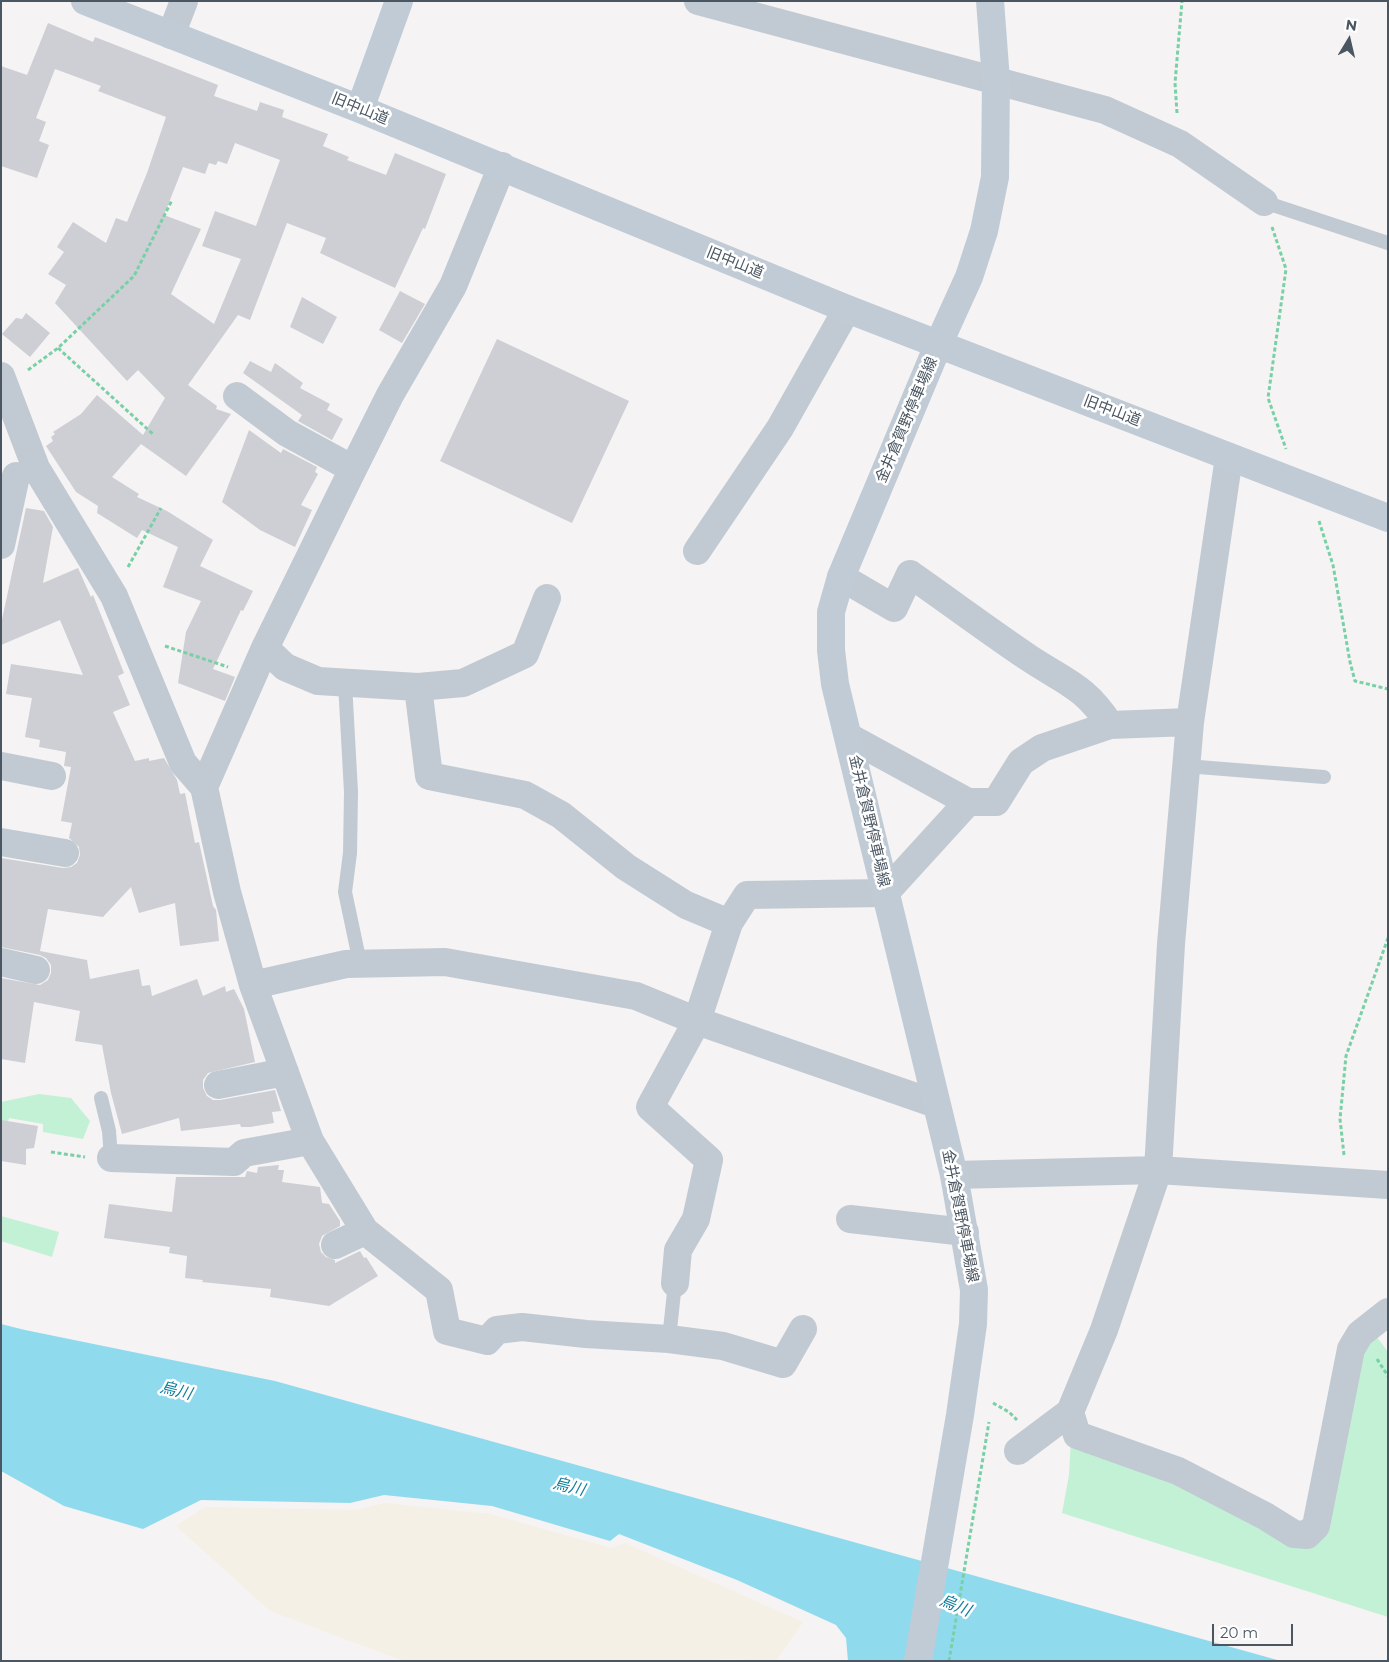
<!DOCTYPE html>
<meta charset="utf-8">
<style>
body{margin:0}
#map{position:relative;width:1389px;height:1662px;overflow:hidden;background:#f5f3f3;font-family:Montserrat,sans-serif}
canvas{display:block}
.frame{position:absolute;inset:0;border:2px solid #4a5661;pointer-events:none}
.north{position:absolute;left:1324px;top:15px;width:50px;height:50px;-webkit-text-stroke:4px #fff;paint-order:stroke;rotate:9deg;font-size:14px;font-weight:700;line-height:20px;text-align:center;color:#4a5661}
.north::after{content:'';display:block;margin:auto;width:18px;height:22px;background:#4a5661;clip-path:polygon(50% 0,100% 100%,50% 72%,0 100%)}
.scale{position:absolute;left:1212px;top:1624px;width:81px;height:22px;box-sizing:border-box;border:2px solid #4a5661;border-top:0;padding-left:6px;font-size:15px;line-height:18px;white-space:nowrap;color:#4a5661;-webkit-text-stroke:4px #fff;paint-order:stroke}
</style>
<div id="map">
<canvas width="1389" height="1662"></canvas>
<div class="frame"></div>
<div class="north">N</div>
<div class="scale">20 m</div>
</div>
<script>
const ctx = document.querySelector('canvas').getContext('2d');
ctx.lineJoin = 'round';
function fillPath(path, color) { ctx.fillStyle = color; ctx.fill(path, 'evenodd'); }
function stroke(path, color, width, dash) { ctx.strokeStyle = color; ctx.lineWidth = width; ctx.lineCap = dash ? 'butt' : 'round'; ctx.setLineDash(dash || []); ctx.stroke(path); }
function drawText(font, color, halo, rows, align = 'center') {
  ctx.font = font + ' Montserrat,"Noto Sans JP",sans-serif'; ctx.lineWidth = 5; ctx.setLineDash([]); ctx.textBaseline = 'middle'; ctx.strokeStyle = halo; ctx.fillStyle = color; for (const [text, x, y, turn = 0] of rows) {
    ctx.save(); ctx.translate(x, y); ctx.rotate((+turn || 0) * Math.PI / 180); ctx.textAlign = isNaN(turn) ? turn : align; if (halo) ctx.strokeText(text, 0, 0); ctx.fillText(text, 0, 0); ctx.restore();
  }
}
const green = new Path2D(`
 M39,1094L71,1098L90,1121L83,1139L43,1132V1124L9,1118L6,1127L1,1126V1102Z
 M1,1216L59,1232L52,1257L1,1241Z
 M1374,1333L1388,1352V1617L1062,1513L1069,1475L1071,1439L1308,1541L1358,1354Z`);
const sand = new Path2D(`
 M385,1503L490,1514L611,1548L625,1543L803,1622L776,1661C763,1661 715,1657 706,1661H408L395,1658L270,1611L176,1526L205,1507L356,1510Z`);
const water = new Path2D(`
 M1,1324L25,1330L275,1381L1281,1661H848L846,1638L836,1625L737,1580L619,1534L610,1541L492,1506L384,1495L350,1503L201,1500L143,1529L64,1506L1,1471Z`);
const building = new Path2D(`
 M48,23L93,42L95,37L218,85L214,96L257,111L260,102L284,110L282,117L328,134L323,146L349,157L347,160L386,175L395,153L446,174L425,229L423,228L395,288L320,253L326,238L287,223L250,320L238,315L188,385L217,406L216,409L231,414L186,476L141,444L112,477L139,494L137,497L167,511L213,540L200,566L253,591L243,611L241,610L213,669L235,677L225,701L178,683L186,632L201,601L163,587L178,547L142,530L137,538L97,513L98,506L76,492L46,446L53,441L51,437L55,434L53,432L81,414L97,395L143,435L165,398L138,370L127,381L55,303L66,285L48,274L64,252L57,247L73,222L106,243L116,218L127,222L147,173L166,117L98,91L101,86L55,69L36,118L46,122L39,141L49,145L37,178L1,166V66L27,75ZM235,143L280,160L256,226L215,211L202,246L241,259L214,324L171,294L201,229L164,215L183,167L205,174L209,163L216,165L218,161L227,164Z
 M400,291L425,304L402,343L379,330Z
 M302,297L337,317L323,344L290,327Z
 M26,313L50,333L30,357L2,334L16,318L22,319Z
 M497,339L629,401L572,523L440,461Z
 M250,361L271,372L275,363L303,383L300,388L330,404L327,410L343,419L332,440L298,421L302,415L243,373Z
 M249,430L281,453L283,449L317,467L315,472L318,474L301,505L312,510L295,547L260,530L222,502Z
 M26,508L44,511L53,527L43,583L78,568L91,597L93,595L124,673L118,676L130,705L113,712L135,761L149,758V761L164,758L177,780L180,794L185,793L195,843L199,842L213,906L216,910L219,941L180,946L175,903L139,913L131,887L103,917L48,909L40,951L87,960L90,979L139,969L142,986L150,985L152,996L197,979L203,996L225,986L226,992L234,989L244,1009L255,1062L208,1073L203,1080V1088L207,1096L213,1100H220L275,1090L281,1111L272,1112L274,1123L250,1127H241L240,1124L181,1131L179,1118L122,1134L111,1093L102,1045L75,1041L80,1011L34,1002L25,1063L1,1059V978L40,985L48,980L51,973V965L46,958L40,955L1,947V858L63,868L71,867L77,863L80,855L79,847L69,838L72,823L61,821L71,767L64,766L66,752L39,747L40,740L25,737L32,698L6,694L11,664L83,675L60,620L1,645V624Z
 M1,1120L38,1126L34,1148L26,1149V1165L1,1161Z
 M279,1165L278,1170H284L282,1182L320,1187L322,1203L329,1204L340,1221V1226L322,1236L319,1244L321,1252L326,1257L335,1260V1263L360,1251L364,1258L366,1257L378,1276L329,1306L270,1297L271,1289L202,1282L203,1280L185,1278L187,1256L169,1253L170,1247L104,1238L109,1204L172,1212L176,1177H245L247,1171L257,1173L258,1167Z`);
const path = new Path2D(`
 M1177,113L1175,83L1182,1
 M1272,227L1286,269L1268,398L1286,449
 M58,348L154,435
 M28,370L58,348L134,276L172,200
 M1319,521L1333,565L1350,662L1355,681L1388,689
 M128,567L161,508
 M165,646L228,667
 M51,1152L85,1157
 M1344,1155L1340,1119L1346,1056L1388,938
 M1377,1359L1388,1376
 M993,1403L1009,1412L1017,1420
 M949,1661L989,1422`);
const lane = new Path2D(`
 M1264,202L1388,243
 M345,683L351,792L350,853L345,892L360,963
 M1186,766L1324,777
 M101,1098L109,1131L111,1158
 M669,1339L675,1283`);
const street = new Path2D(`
 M698,1L1105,110L1180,144L1264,202
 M171,35L184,1
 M1,376L36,468L114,596L183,763L204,787L227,892L253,985L310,1141L365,1231L439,1290L447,1331L487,1341L497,1330L522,1327L586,1334L669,1339L723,1346L783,1364L803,1329
 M237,396L287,433L353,469
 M1229,457L1190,722L1171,944L1158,1170L1104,1330L1070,1412L1077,1435L1178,1471L1265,1516L1294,1534L1307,1535L1316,1526L1351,1349L1360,1334L1388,1312
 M1,545L16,476
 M697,551L780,428L847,309
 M841,577L894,608L910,574C950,602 989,631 1029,658C1065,682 1085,686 1110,725
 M265,648L285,667L318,681L418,687L463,683L525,654L547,598
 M418,687L429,776L525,795L561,815L626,867L686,905L729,923
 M849,737L968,802H996L1021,762L1042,748L1110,725L1190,722
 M1,766L52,776
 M204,787L265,648L353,469L390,395L453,286L502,166
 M1,842L65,853
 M1,962L36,970
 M253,985L346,964L445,962L636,996L697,1021L936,1104
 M218,1085L285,1072
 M111,1158L234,1162L244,1153L310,1141
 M954,1175L1158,1170L1388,1185
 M850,1219L965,1232
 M335,1245L365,1231
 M675,1283L678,1250L696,1219L709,1160L650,1107L697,1021L729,923L747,895L885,893L968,802
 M1018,1451L1070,1412`);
const secondary = new Path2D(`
 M85,1L360,109L847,309L1388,518
 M360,109L399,1
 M918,1661L960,1415L973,1324L974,1290L954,1175L835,684L831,650V612L841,577L939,343L969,277L984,231L995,177L996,80L990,1`);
const streetNames = [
 ["旧中山道",360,109,22],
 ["旧中山道",735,263,22],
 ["旧中山道",1112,411,21],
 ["金井倉賀野停車場線",907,420,-67],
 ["金井倉賀野停車場線",869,821,77],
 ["金井倉賀野停車場線",960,1216,79]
];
const waterNames = [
 ["烏川",176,1391,14],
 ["烏川",569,1487,14],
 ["烏川",955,1606,22]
];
fillPath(green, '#c3f1d5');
fillPath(sand, '#f5f0e5');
fillPath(water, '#90daee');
fillPath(building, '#cdcfd5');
stroke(path, '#7ad0a6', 3, [4, 2.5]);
stroke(lane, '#c1cad2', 14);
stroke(street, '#c1cad2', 28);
stroke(secondary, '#c1cbd6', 28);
drawText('15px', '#4a5661', '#fff', streetNames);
drawText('italic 16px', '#0c7c9b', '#fff', waterNames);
</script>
